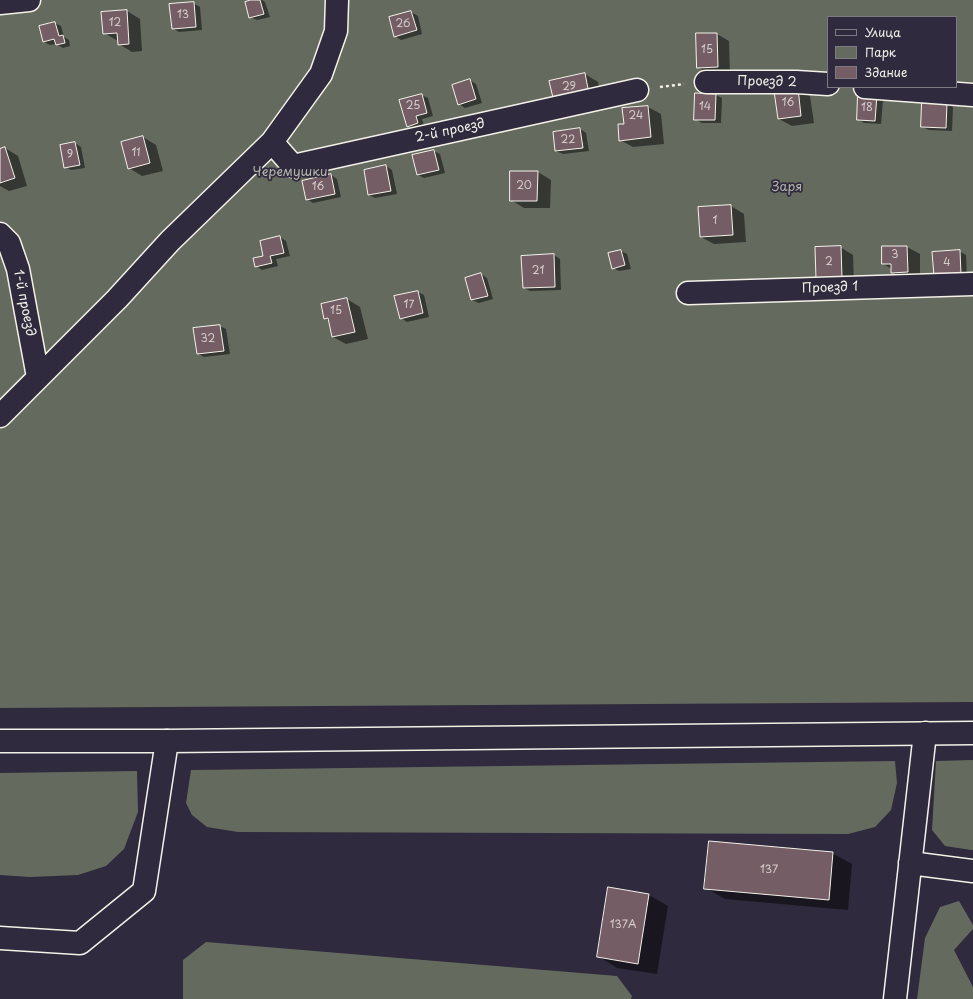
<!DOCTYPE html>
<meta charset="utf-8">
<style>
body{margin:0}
#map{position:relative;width:973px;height:999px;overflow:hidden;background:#2f2a3d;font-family:"Playpen Sans",sans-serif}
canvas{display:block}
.legend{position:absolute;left:827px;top:16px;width:130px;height:72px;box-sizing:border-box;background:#2f2a3d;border:1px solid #7e7a81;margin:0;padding:5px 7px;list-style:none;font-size:12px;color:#f4f1e8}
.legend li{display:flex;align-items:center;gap:8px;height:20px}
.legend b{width:20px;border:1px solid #7e7a81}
</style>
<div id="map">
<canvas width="973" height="999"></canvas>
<ul class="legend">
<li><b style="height:5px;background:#2f2a3d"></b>Улица</li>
<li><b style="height:11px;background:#646a5e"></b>Парк</li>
<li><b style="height:11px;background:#755d66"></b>Здание</li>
</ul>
</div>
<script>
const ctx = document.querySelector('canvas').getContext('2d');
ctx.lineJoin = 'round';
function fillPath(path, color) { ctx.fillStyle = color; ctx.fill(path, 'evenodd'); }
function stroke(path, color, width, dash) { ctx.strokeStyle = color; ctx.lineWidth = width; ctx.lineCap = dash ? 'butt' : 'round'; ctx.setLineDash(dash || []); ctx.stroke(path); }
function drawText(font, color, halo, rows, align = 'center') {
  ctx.font = font + ' "Playpen Sans",sans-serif'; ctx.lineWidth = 3.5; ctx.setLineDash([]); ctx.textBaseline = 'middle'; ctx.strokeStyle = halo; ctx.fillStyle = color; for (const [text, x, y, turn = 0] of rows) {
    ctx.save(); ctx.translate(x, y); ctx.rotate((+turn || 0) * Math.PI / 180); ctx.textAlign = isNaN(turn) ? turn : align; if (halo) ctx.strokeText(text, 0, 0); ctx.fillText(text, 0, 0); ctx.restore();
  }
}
const green = new Path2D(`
 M0,0H973V702L0,708ZM828,17H956V87H828Z
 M973,760V850H971L945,846L932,830L936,761Z
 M895,761L897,783L891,810L875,827L848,834L238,832L207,827L192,815L186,803L191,770Z
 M137,771L138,812L124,849L106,866L78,875L30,877L0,875V773Z
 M959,901L973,925V929L954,950L973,987V999H917L925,938L940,907Z
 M206,942L617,976L632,996L631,999H183V960Z`);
const shadow = new Path2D(`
 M254,0H262L265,2L270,17L257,20L250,17Z
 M193,3L200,7L202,30L179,32L172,28Z
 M127,11L140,19L142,51L132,52L119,44L118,41L104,33Z
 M411,12L418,16L422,34L401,40L395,36Z
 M55,23L61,26L64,37L69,40L70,46L63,48L56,44L50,45L44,42L40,27Z
 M717,34L729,41L730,74L711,75L698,67Z
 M585,74L598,82L602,101L568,108Z
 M470,80L476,84L482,103L465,108L459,104Z
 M797,89L810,96L814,123L792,126L779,119Z
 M421,95L428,98L433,116L422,119L424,126L414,130L407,126Z
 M716,95L722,98L721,123H702L695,119Z
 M876,96L883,100L881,124L864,123L858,119Z
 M947,104L953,107L952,131L929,130L922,127Z
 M648,107L661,114L664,144L633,147L620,140L625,125Z
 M580,129L586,133L589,151L563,154L556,151Z
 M143,137L156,145L163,171L142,176L129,168Z
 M75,143L81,147L85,168L71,170L65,167L61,146Z
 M5,148L18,156L27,186L9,191L0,186V150Z
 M434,151L440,154L445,173L424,178L418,175L413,156Z
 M386,166L392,170L397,194L375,198L369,195Z
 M538,172L551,180L550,208H524L511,200Z
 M331,175L337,179L341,197L313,203L307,199Z
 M731,206L744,214L746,242L714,244L701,237L699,208Z
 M280,237L286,241L290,256L276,259L278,266L262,270L256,266Z
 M840,247L853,255L854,285L830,286Z
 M883,247H907L920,254V279L905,280L892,272V269L883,264Z
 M621,251L627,254L631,269L619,271L613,268Z
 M959,251L966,255L967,278L941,279Z
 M554,255L560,259L561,290L530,291L524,288Z
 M481,274L487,278L493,299L479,303L472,300L466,278Z
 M418,292L424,295L429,317L407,322L401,318Z
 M347,299L360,307L368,339L346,344L333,337L329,321L325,318Z
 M220,326L226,329L230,354L204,357L197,353L194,329Z
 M832,853L852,864L848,910L725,899L706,888Z
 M649,895L668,906L657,974L617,968L598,956Z`);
const building = new Path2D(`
 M251,0H260L264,14L249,18L245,2Z
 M194,2L196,27L172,29L169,4Z
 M127,10L129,44L118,45L117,33L103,34L101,12Z
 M411,11L417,30L394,37L389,17Z
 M55,22L59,36L63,35L65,43L56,45L54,39L43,42L39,26Z
 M696,33H717L718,67L697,68Z
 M585,73L589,94L554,102L549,81Z
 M470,79L476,99L458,105L452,85Z
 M798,88L801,116L778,119L774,91Z
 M695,93L716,94L715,120H694Z
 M422,94L427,113L416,116L418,123L407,127L399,100Z
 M858,94L877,95L875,121L857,120Z
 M922,102L947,103L946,128L921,127Z
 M648,106L651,137L619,141L618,124H624L622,108Z
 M580,128L583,148L555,151L553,132Z
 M143,136L150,163L128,169L121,142Z
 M75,142L80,165L64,168L60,145Z
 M5,147L15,178L0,183V149Z
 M434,150L439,170L417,175L412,155Z
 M386,165L391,191L368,195L364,170Z
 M510,171H538L537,201H510Z
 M331,174L335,194L306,200L302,181Z
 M731,205L733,235L700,237L698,207Z
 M280,236L284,253L270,256L272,263L255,267L253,258L263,256L260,241Z
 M841,246L842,278L816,279L815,247Z
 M882,246H907L908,272L891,273V264H882Z
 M621,250L625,265L612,269L608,253Z
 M960,250L961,275L934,276L932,252Z
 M554,254L555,287L523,288L521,256Z
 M481,273L488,296L471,300L465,278Z
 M418,291L423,313L400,319L394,296Z
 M347,298L355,332L332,337L328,318L324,319L321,304Z
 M220,325L224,351L197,354L193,328Z
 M709,841L833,852L829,900L704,889Z
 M608,887L649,894L638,964L597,957Z`);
const path = new Path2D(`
 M660,87L684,84`);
const minor = new Path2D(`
 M0,3L29,0
 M706,82H796L828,84
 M865,87L973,95
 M272,142L293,166L637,90
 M0,234L9,243L18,269L38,377
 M688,293L973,284
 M0,416L117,299L170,241L272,142L321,74L336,31L337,0
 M910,863L973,871
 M0,938L80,943L144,891L167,741
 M895,999L925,733`);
const major = new Path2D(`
 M0,741H167L973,733`);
const numberNames = [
 ["13",183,15],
 ["12",115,23],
 ["26",403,24],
 ["15",707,50],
 ["29",569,87],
 ["16",788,103],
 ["25",413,106],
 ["14",705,107],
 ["18",867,108],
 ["24",636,116],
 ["22",568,140],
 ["11",136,153],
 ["9",70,155],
 ["20",524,186],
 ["16",318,187],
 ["1",715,221],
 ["3",895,255],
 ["2",829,262],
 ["4",947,263],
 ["21",538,271],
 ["17",409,305],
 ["15",336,311],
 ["32",208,339],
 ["137",769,870],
 ["137А",623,925]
];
const streetNames = [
 ["Проезд 2",767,82,1],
 ["2-й проезд",450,131,-12],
 ["Проезд 1",830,288,-2],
 ["1-й проезд",24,303,79]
];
const parkNames = [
 ["Черемушки",290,172],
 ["Заря",787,187]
];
fillPath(green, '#646a5e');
fillPath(shadow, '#0007');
fillPath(building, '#755d66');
stroke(building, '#f4f1e8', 1);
stroke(minor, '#f4f1e8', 25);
stroke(major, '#f4f1e8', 25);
stroke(path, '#f4f1e8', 2.5, [3, 3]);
stroke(minor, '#2f2a3d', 22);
stroke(major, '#2f2a3d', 22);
drawText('11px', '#d4ccc8', null, numberNames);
drawText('13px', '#f4f1e8', '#2f2a3d', streetNames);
drawText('13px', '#b3b4aa', '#2f2a3d', parkNames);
</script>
